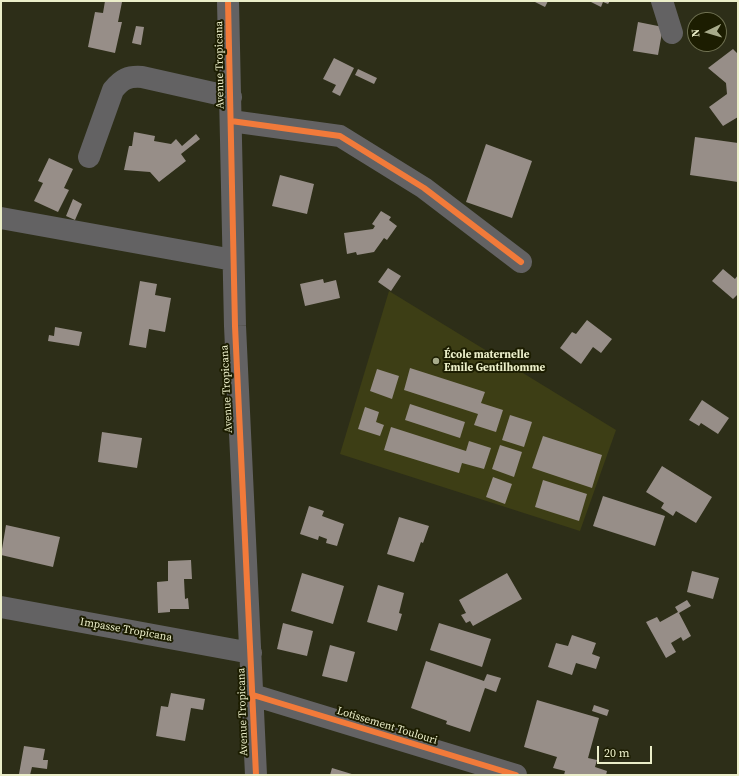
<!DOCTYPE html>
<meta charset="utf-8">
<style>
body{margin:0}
#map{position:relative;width:739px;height:776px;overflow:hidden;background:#2d2e18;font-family:"Source Serif 4",serif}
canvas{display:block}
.frame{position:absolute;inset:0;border:2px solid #ebeec9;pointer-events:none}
.north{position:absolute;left:687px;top:12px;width:40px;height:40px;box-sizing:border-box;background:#1c1d01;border:1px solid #6f7151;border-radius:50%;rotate:265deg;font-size:11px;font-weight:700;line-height:16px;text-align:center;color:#ebeec9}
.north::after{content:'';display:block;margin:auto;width:14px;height:18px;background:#a8ab8b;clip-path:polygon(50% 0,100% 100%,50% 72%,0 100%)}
.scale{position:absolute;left:597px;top:746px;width:55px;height:18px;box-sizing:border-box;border:2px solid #ebeec9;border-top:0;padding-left:5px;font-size:12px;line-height:14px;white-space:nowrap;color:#ebeec9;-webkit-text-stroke:3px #1c1d01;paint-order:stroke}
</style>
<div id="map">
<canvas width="739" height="776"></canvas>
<div class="frame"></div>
<div class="north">N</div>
<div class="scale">20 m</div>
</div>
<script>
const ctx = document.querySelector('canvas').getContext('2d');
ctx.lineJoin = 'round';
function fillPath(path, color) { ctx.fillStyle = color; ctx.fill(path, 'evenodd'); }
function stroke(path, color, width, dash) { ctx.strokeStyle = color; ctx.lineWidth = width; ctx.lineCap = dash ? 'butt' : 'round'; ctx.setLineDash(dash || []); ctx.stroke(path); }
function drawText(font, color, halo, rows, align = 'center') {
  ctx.font = font + ' "Source Serif 4",serif'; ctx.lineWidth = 4; ctx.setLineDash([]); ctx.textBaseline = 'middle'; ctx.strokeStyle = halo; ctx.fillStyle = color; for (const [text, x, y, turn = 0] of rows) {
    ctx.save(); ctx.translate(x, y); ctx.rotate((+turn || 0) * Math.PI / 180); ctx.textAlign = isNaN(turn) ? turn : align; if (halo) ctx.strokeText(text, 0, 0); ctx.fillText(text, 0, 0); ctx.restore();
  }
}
const built = new Path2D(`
 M389,291L616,430L580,531L340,454Z`);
const building = new Path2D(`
 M105,1L122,2L118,22H122L115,53L88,47L95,12L103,13Z
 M533,1H548L545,7Z
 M589,1H610L608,4L603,2L601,7Z
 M638,22L663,27L658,55L633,51Z
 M136,26L144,27L141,45L132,43Z
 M733,49L738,54V117L723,126L709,107L727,94L726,83L708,68Z
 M334,58L354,68L340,96L332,92L336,85L323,79Z
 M358,69L377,78L374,84L355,75Z
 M134,132L155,136L154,141L171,144L176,139L182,146L196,134L200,139L181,154L186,161L159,182L150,172L124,170L129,146H132Z
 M695,137L738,143V182L690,175Z
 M486,144L532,161L512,218L466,202Z
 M49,158L73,169L64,188L69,190L58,212L34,201L43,183L38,181Z
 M280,175L314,184L307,214L272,206Z
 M73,199L82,204L75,220L66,216Z
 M381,211L391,217L389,220L397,226L387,240L384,238L374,252L357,255L356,252L347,254L344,233L373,229L375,226L372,224Z
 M388,268L401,276L391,291L378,282Z
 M723,269L735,279L738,275V294L733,299L712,281Z
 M323,279L324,283L336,280L340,298L305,306L300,284Z
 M140,281L157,284L155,295L171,298L165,332L149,329L146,348L129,345Z
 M587,320L612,339L601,353L593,347L581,364L560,348L572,332L576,334Z
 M55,327L82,332L79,346L48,341L49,335L54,336Z
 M410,368L485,392L481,403L503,410L496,432L474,425L478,414L404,390Z
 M377,369L399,376L392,399L370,391Z
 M702,400L729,418L718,434L701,423L699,426L689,420Z
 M410,404L465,422L460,438L405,420Z
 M365,407L379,412L376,422L384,425L380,436L358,429Z
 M510,415L532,422L524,447L502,440Z
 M391,427L466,451L469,441L491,448L484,469L462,463L459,473L384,450Z
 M102,432L142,438L137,468L98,462Z
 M543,436L602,455L592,488L532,468Z
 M500,445L522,452L514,477L492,469Z
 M662,466L712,497L696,523L676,511L673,516L661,508L664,503L646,492Z
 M493,477L512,484L505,504L486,497Z
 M543,480L587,494L579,521L535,507Z
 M603,496L665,516L655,546L593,526Z
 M309,506L324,511L322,516L344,524L337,546L326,543L327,539L319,536L318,540L300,534Z
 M399,517L429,526L423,543L421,542L414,562L387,554Z
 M6,525L60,537L53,567L1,555Z
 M191,560L192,579H184L185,599L188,598L189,609H170V612L158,613L157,582L168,581V561Z
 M692,571L719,578L713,599L687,592Z
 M302,573L344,586L333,624L291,611Z
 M507,573L522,599L473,626L470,621L466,623L461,615L466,613L459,600Z
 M378,585L404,593L399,613L402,614L397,631L367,622Z
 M687,600L691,606L679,613L691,636L683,641L681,637L671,643L676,652L666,658L646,622L657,617L660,622L678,612L675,607Z
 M283,623L313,631L307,656L277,649Z
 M439,623L491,639L482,667L430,650Z
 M572,635L596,643L592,654L600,657L596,669L576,663L572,675L548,667L556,643L568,646Z
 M330,645L355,652L347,682L322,676Z
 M426,661L484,681L487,674L501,678L496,692L485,688L470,732L446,724L447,721L411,708Z
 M171,693L205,699L203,710L191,708L185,741L156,736L161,706L168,707Z
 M537,700L599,718L588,758L597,760L595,767L607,771L606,775H564L565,771L553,768L557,757L524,747Z
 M594,705L609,710L607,716L592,711Z
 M24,746L45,749L43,760H48L47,769L32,767L30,775L19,774Z
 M332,768L355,775H330Z`);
const minor = new Path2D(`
 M228,1L235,326L256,775
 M662,1L672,33
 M231,121L340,136L424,188L521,262
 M89,157L113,90C122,79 128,76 142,77L231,97
 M1,218L233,260
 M1,607L251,653
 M253,695L516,775`);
const cycleway = new Path2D(`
 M228,1L235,326L256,775
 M231,121L340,136L424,188L521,262
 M253,695L516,775`);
const markers = [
 [436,361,4,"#a8ab8b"]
];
const streetNames = [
 ["Avenue Tropicana",220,65,-91],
 ["Avenue Tropicana",227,389,-93],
 ["Impasse Tropicana",126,630,10],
 ["Avenue Tropicana",243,712,-92],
 ["Lotissement Toulouri",387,726,17]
];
const poiNames = [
 ["École maternelle",444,355],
 ["Emile Gentilhomme",444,368]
];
fillPath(built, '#3d3e15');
fillPath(building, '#978e88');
stroke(minor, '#636263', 22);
stroke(cycleway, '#f17a3a', 6);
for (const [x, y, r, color] of markers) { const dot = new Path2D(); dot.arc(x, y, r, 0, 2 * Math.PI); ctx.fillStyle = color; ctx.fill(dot); stroke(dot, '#1c1d01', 1.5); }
drawText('11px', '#ebeec9', '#1c1d01', streetNames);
drawText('bold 11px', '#ebeec9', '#1c1d01', poiNames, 'left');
</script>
